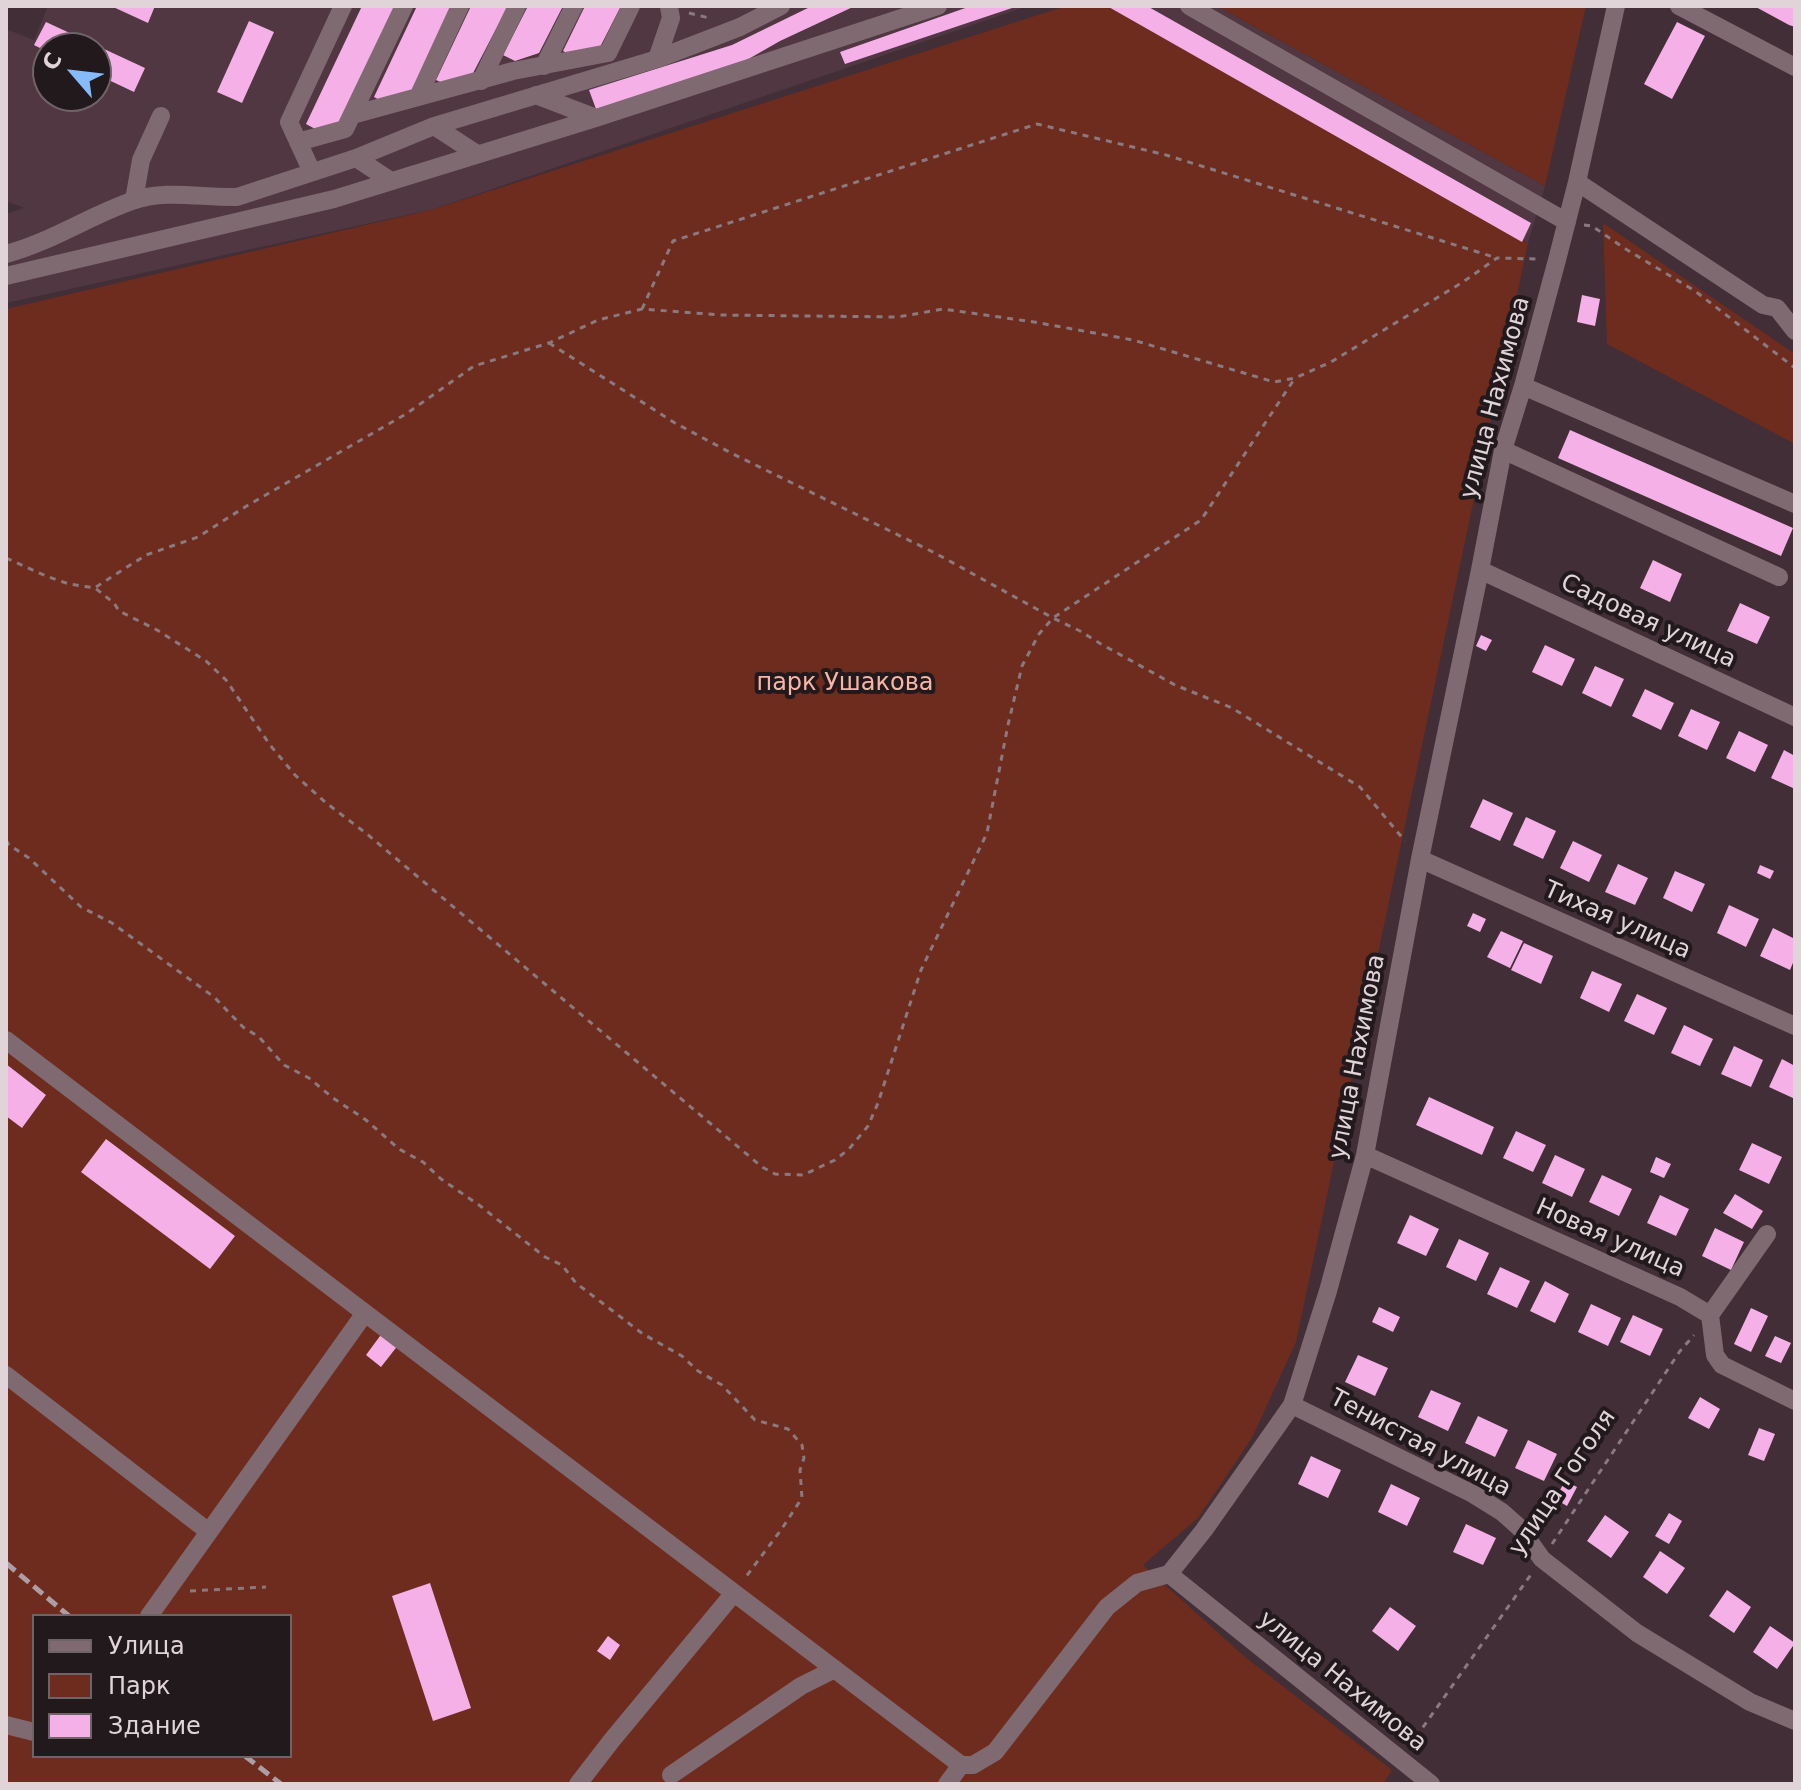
<!DOCTYPE html>
<meta charset="utf-8">
<style>
body{margin:0}
#map{position:relative;width:1801px;height:1790px;overflow:hidden;background:#412e36;font-family:"DejaVu Sans",sans-serif}
canvas{display:block}
.frame{position:absolute;inset:0;border:8px solid #e0d4d8;pointer-events:none}
.legend{position:absolute;left:32px;top:1614px;width:260px;height:144px;box-sizing:border-box;background:#22191d;border:2px solid #6e6468;margin:0;padding:10px 14px;list-style:none;font-size:24px;color:#e0d4d8}
.legend li{display:flex;align-items:center;gap:16px;height:40px}
.legend b{width:40px;border:2px solid #6e6468}
.north{position:absolute;left:32px;top:32px;width:80px;height:80px;box-sizing:border-box;background:#22191d;border:2px solid #6e6468;border-radius:50%;rotate:298deg;font-size:22px;font-weight:700;line-height:32px;text-align:center;color:#e0d4d8}
.north::after{content:'';display:block;margin:auto;width:28px;height:36px;background:#86bbfb;clip-path:polygon(50% 0,100% 100%,50% 72%,0 100%)}
</style>
<div id="map">
<canvas width="1801" height="1790"></canvas>
<div class="frame"></div>
<ul class="legend">
<li><b style="height:10px;background:#806a72"></b>Улица</li>
<li><b style="height:22px;background:#6d2c1e"></b>Парк</li>
<li><b style="height:22px;background:#f5b0e7"></b>Здание</li>
</ul>
<div class="north">С</div>
</div>
<script>
const ctx = document.querySelector('canvas').getContext('2d');
ctx.lineJoin = 'round';
function fillPath(path, color) { ctx.fillStyle = color; ctx.fill(path, 'evenodd'); }
function stroke(path, color, width, dash) { ctx.strokeStyle = color; ctx.lineWidth = width; ctx.lineCap = dash ? 'butt' : 'round'; ctx.setLineDash(dash || []); ctx.stroke(path); }
function drawText(font, color, halo, rows, align = 'center') {
  ctx.font = font + ' "DejaVu Sans",sans-serif'; ctx.lineWidth = 8; ctx.setLineDash([]); ctx.textBaseline = 'middle'; ctx.strokeStyle = halo; ctx.fillStyle = color; for (const [text, x, y, turn = 0] of rows) {
    ctx.save(); ctx.translate(x, y); ctx.rotate((+turn || 0) * Math.PI / 180); ctx.textAlign = isNaN(turn) ? turn : align; if (halo) ctx.strokeText(text, 0, 0); ctx.fillText(text, 0, 0); ctx.restore();
  }
}
const built = new Path2D(`
 M48,6H1028L434,209L6,303V214L24,208L6,201V29L34,40ZM48,48H96V96H48Z
 M1129,6H1217L1545,186L1528,243Z`);
const green = new Path2D(`
 M1066,6H1129L1528,243L1296,1342L1252,1438L1198,1518L1143,1565L1245,1657L1392,1770L1383,1784H6V309L434,209ZM34,1616H290V1756H34Z
 M1217,6H1586L1545,186Z
 M1603,223L1795,354V444L1607,344Z`);
const building = new Path2D(`
 M111,6H155L148,23Z
 M362,6H397L341,121L317,130L306,124Z
 M417,6H452L410,95L385,103L374,97Z
 M471,6H508L471,77L447,85L436,80Z
 M528,6H563L539,53L515,61L503,55Z
 M585,6H621L599,49L575,57L563,51Z
 M812,6H855L780,41L738,65L596,109L589,90L732,45Z
 M971,6L1015,7L845,64L840,52Z
 M1107,6H1147L1531,223L1522,242Z
 M1754,6H1795V27L1789,25Z
 M249,21L274,32L242,103L217,92Z
 M46,22L145,68L134,92L96,74V48H48V52L34,45Z
 M1677,22L1705,36L1672,99L1644,84Z
 M1582,295L1600,299L1595,326L1577,322Z
 M1570,430L1793,528L1781,556L1558,458Z
 M1653,560L1682,574L1670,602L1640,588Z
 M1740,603L1770,617L1757,644L1727,631Z
 M1481,635L1492,640L1486,651L1476,646Z
 M1545,645L1575,659L1562,686L1532,672Z
 M1595,666L1624,679L1611,707L1582,693Z
 M1645,689L1674,703L1661,730L1632,716Z
 M1691,709L1720,722L1707,750L1678,736Z
 M1739,731L1768,745L1755,772L1726,758Z
 M1784,750L1795,756V789L1771,778Z
 M1483,799L1513,813L1500,841L1470,827Z
 M1526,817L1556,831L1543,859L1513,845Z
 M1573,841L1602,855L1589,882L1560,868Z
 M1618,864L1648,878L1635,905L1605,892Z
 M1760,865L1774,871L1770,879L1757,873Z
 M1675,871L1705,884L1692,912L1663,898Z
 M1729,905L1759,919L1746,947L1717,933Z
 M1473,913L1486,919L1480,932L1467,926Z
 M1773,928L1795,939V958L1790,970L1760,956Z
 M1501,931L1523,941L1510,968L1487,957Z
 M1524,943L1553,956L1541,984L1511,970Z
 M1592,971L1622,984L1609,1012L1580,998Z
 M1637,994L1667,1008L1654,1035L1624,1021Z
 M1684,1025L1713,1039L1700,1066L1671,1053Z
 M1734,1046L1763,1060L1751,1087L1721,1074Z
 M1782,1059L1795,1066V1099L1769,1087Z
 M6,1064L46,1095L22,1128L6,1116Z
 M1429,1097L1494,1127L1482,1155L1416,1125Z
 M1516,1131L1546,1145L1533,1172L1503,1158Z
 M106,1139L235,1236L210,1269L81,1172Z
 M1752,1143L1782,1157L1769,1184L1739,1170Z
 M1555,1155L1585,1169L1572,1197L1542,1183Z
 M1656,1157L1671,1164L1664,1178L1650,1172Z
 M1602,1175L1632,1189L1619,1216L1589,1202Z
 M1735,1194L1763,1211L1752,1229L1723,1213Z
 M1660,1195L1689,1209L1676,1236L1647,1223Z
 M1410,1215L1439,1229L1426,1256L1397,1243Z
 M1715,1228L1744,1242L1731,1270L1702,1256Z
 M1459,1239L1489,1253L1476,1281L1446,1267Z
 M1500,1267L1530,1281L1517,1308L1487,1294Z
 M1545,1281L1569,1294L1555,1323L1530,1311Z
 M1591,1304L1621,1318L1608,1346L1578,1332Z
 M1379,1307L1400,1317L1393,1332L1372,1322Z
 M1751,1308L1768,1316L1751,1352L1734,1344Z
 M1633,1315L1663,1329L1650,1356L1620,1342Z
 M383,1332L399,1344L381,1367L366,1355Z
 M1775,1336L1791,1343L1781,1363L1765,1356Z
 M1358,1355L1388,1368L1375,1396L1345,1382Z
 M1431,1390L1461,1403L1448,1431L1418,1417Z
 M1700,1397L1720,1409L1709,1429L1688,1418Z
 M1478,1416L1508,1430L1495,1457L1465,1443Z
 M1759,1428L1775,1434L1764,1461L1748,1455Z
 M1528,1440L1557,1454L1544,1481L1515,1468Z
 M1311,1456L1341,1470L1328,1498L1298,1484Z
 M1565,1481L1577,1487L1567,1506L1555,1499Z
 M1391,1484L1420,1498L1407,1526L1378,1512Z
 M1669,1513L1682,1521L1669,1544L1655,1536Z
 M1605,1515L1629,1532L1611,1558L1587,1541Z
 M1466,1524L1496,1538L1483,1565L1453,1552Z
 M1660,1551L1685,1568L1667,1594L1643,1577Z
 M430,1583L471,1708L433,1721L392,1596Z
 M1727,1590L1751,1607L1734,1633L1709,1616Z
 M1390,1607L1416,1626L1398,1651L1372,1631Z
 M1770,1626L1795,1643L1777,1669L1753,1652Z
 M608,1636L620,1645L610,1660L597,1651Z`);
const path = new Path2D(`
 M689,13L709,18
 M1584,225L1592,226L1624,248L1695,291L1795,368
 M642,309L673,241L1037,124L1166,155L1497,258
 M549,343L675,423L733,454L935,553L1053,618L1080,631L1101,644L1175,685L1232,708L1360,787L1405,841
 M6,558L46,576L69,584L95,588L114,603L119,611L157,630L206,661L226,680L270,745L295,775L325,802L367,834L762,1167L775,1174L803,1175L835,1160L849,1149L868,1126L878,1103L921,970L987,833L1008,725L1022,666L1039,634L1053,618L1201,520L1295,378
 M96,587L146,555L198,537L245,507L406,414L474,366L549,343L598,320L642,309L721,315L898,317L943,309L1034,322L1133,340L1274,382L1295,378L1331,362L1463,282L1497,258L1538,259
 M6,840L9,845L29,858L81,907L112,923L214,997L243,1027L259,1037L284,1065L309,1078L333,1098L366,1120L399,1149L423,1162L441,1179L479,1205L545,1257L562,1265L576,1283L643,1334L682,1356L698,1371L722,1385L755,1420L788,1429L802,1445L804,1458L800,1470L802,1498L781,1530L745,1578
 M1552,1544L1680,1351L1694,1335
 M190,1591L266,1587
 M1409,1747L1532,1573`);
const minor = new Path2D(`
 M1189,6L1567,222
 M1679,6L1795,67
 M657,59L671,18L669,7
 M544,66L574,6
 M481,81L517,6
 M536,95L596,118
 M418,97L460,6
 M352,115L513,71L608,53L631,6
 M434,126L477,154
 M298,142L345,129L404,6
 M356,158L391,181
 M312,172L289,122L343,6
 M1577,182L1763,305L1777,308L1795,331
 M134,200L141,160L161,116
 M6,254C51,242 89,216 132,201C166,189 202,198 237,197L356,158L434,126L657,59L740,27L781,6
 M6,276L334,199L596,118L938,6
 M1523,386L1795,504
 M1503,450L1779,577
 M1480,570L1795,717
 M1420,859L1795,1026
 M6,1040L365,1313
 M1365,1155L1680,1297L1710,1315L1715,1355L1722,1365L1795,1401
 M1710,1315L1767,1234
 M6,1375L209,1532
 M1292,1405L1473,1494L1502,1512L1520,1528L1542,1559L1637,1633L1750,1702L1795,1721
 M1169,1574L1204,1530L1292,1405L1328,1291L1365,1155L1420,859L1480,570L1503,450L1523,386L1557,260L1577,182L1616,6
 M1169,1574L1431,1784
 M149,1616L365,1313L961,1765H973L995,1752L1107,1607L1137,1583L1169,1574
 M6,1725L34,1732
 M671,1775L801,1686L835,1669
 M578,1784L612,1740L734,1593
 M947,1784L961,1765`);
const rail = new Path2D(`
 M6,1563L69,1616
 M245,1756L281,1784`);
const streetNames = [
 ["улица Нахимова",1496,398,-75],
 ["Садовая улица",1648,622,25],
 ["Тихая улица",1617,921,24],
 ["улица Нахимова",1358,1057,-79],
 ["Новая улица",1610,1239,24],
 ["Тенистая улица",1420,1444,28],
 ["улица Гоголя",1563,1483,-56],
 ["улица Нахимова",1342,1682,39]
];
const parkNames = [
 ["парк Ушакова",845,684]
];
fillPath(built, '#503741');
fillPath(green, '#6d2c1e');
fillPath(building, '#f5b0e7');
stroke(path, '#8a7a80', 3, [6, 6]);
stroke(minor, '#806a72', 18);
stroke(rail, '#ad9ea4', 5, [12, 6]);
drawText('24px', '#e0d4d8', '#22191d', streetNames);
drawText('24px', '#f8b5a5', '#22191d', parkNames);
</script>
